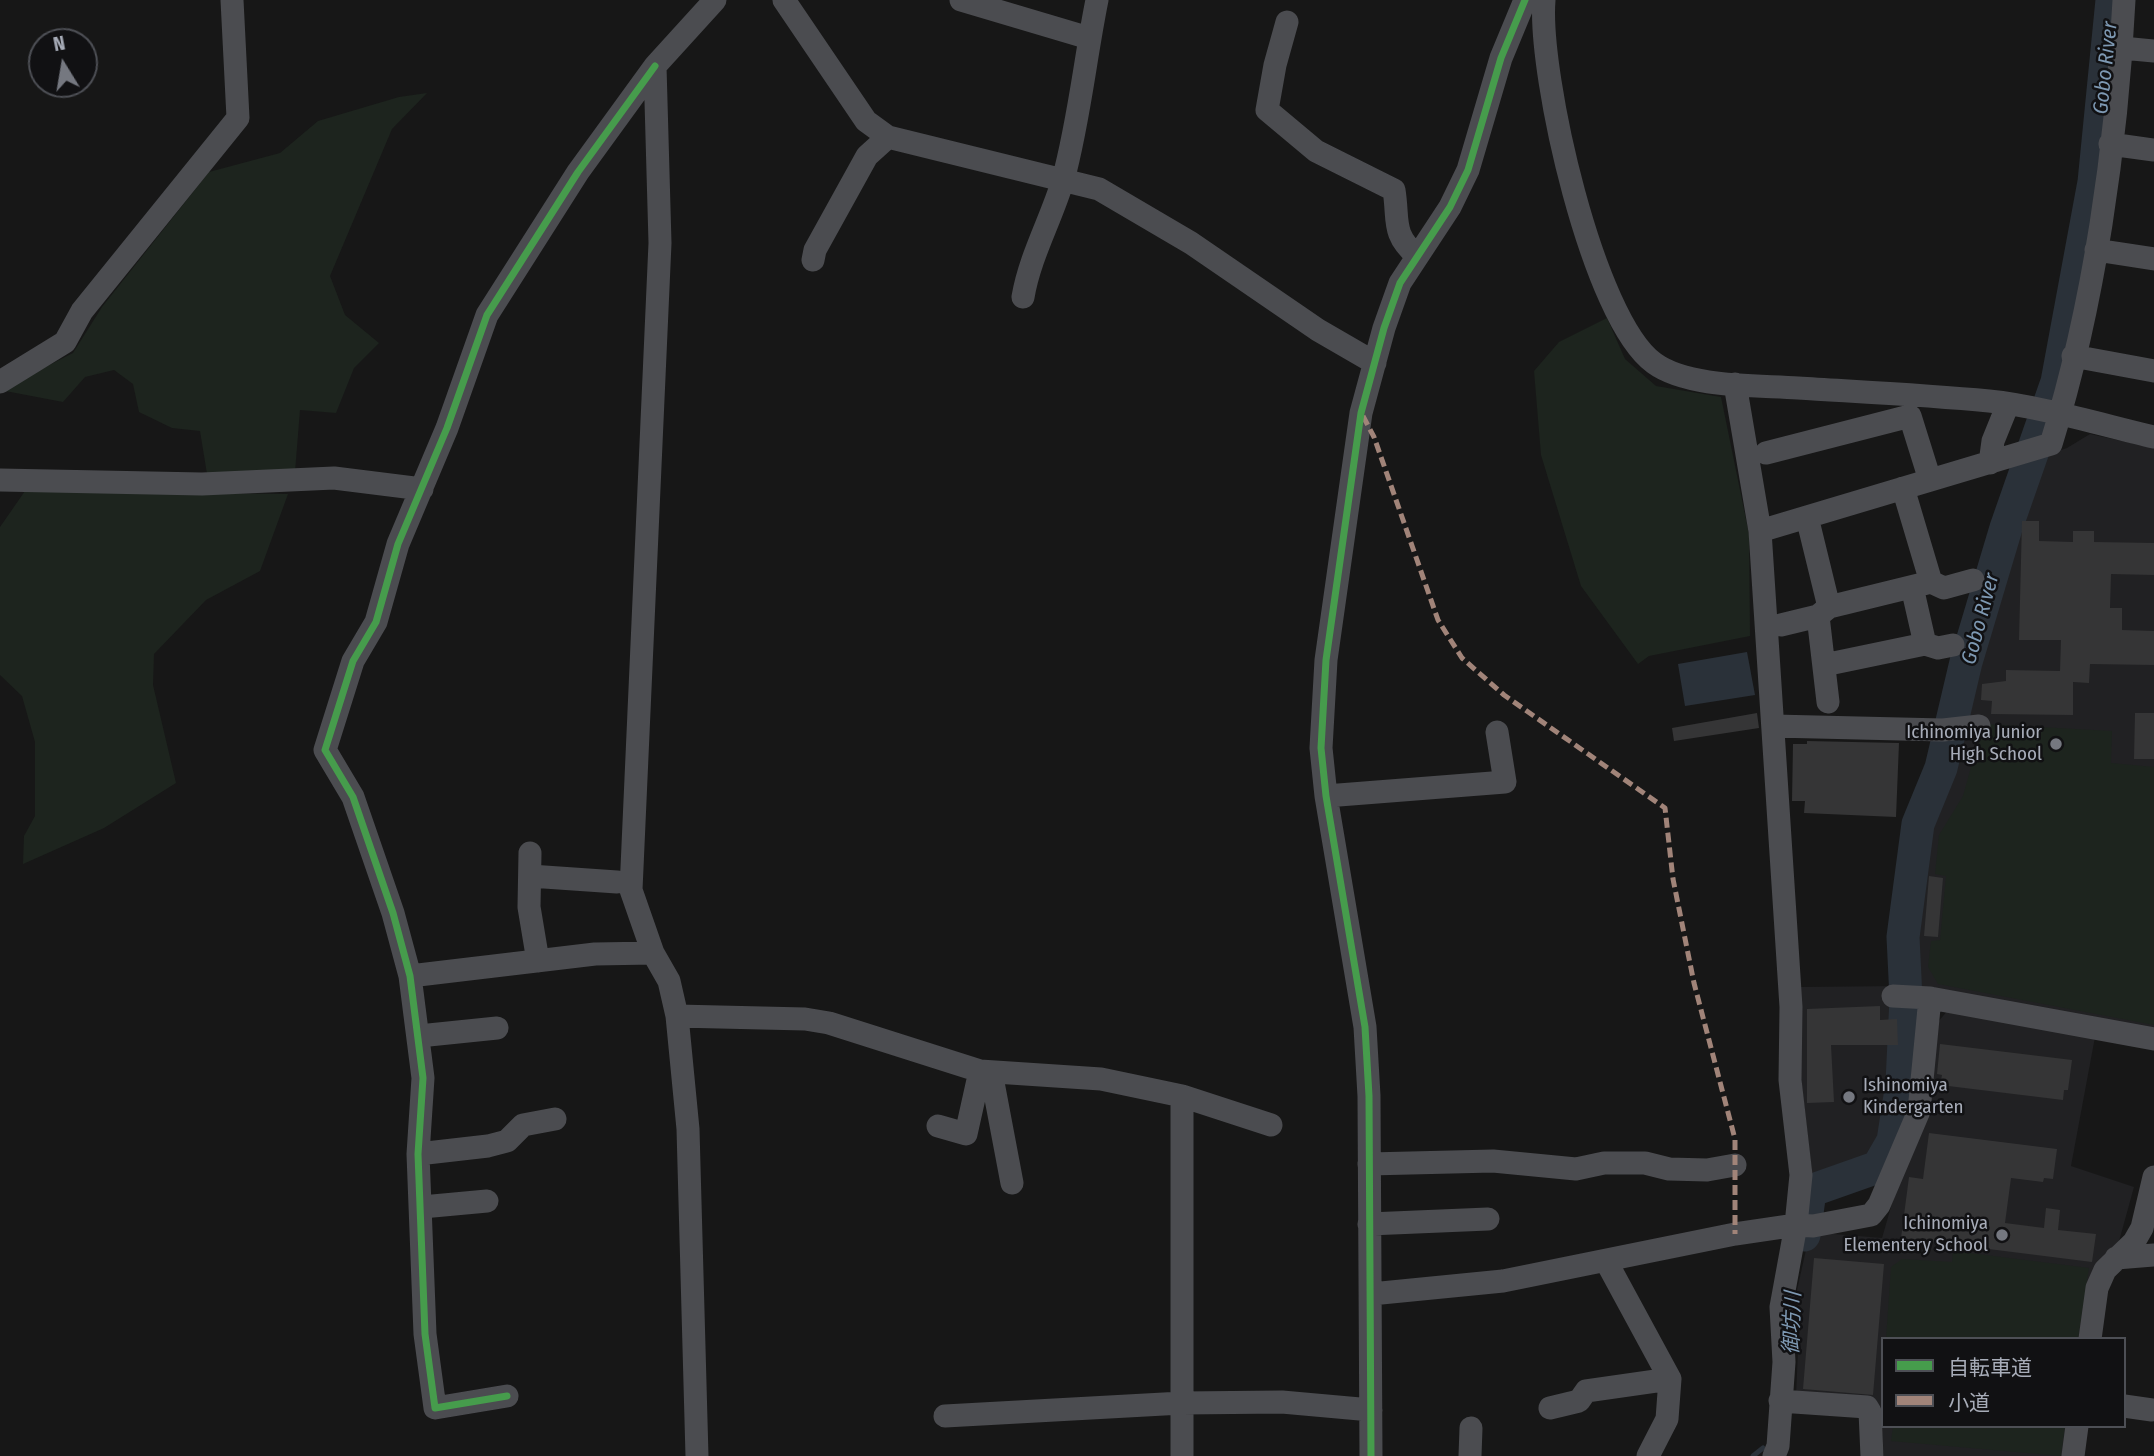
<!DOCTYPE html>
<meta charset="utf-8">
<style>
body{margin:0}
#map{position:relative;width:2154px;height:1456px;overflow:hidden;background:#171717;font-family:"Fira Sans Condensed","Noto Sans JP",sans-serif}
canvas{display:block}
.legend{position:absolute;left:1881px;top:1337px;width:245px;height:91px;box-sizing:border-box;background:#111113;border:2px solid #4d4f55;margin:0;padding:9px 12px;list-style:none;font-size:21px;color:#a7acb8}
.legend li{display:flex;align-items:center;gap:14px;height:35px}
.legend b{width:35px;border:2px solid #4d4f55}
.north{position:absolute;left:28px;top:28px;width:70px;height:70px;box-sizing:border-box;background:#111113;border:2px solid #4d4f55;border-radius:50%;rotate:349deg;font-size:19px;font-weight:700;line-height:28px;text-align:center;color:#a7acb8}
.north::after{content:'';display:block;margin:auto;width:24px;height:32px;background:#757880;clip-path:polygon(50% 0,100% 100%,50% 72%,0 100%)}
</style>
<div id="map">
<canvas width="2154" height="1456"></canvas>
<ul class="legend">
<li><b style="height:9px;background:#469c4c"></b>自転車道</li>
<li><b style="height:9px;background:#a18479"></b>小道</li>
</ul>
<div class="north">N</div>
</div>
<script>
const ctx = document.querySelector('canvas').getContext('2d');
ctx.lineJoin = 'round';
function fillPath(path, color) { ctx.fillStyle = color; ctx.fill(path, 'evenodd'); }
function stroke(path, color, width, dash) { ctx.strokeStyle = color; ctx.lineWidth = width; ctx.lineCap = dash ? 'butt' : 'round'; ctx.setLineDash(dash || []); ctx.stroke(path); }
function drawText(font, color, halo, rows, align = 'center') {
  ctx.font = font + ' "Fira Sans Condensed","Noto Sans JP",sans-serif'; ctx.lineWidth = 5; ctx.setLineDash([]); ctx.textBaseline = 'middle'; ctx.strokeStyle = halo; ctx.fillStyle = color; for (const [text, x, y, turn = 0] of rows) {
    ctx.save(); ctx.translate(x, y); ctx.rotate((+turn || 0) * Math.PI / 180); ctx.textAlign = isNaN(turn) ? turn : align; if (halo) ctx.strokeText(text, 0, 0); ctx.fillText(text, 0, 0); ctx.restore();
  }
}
const built = new Path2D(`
 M2090,434L2154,448V1031L1922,988L1914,944L1917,877L1927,821L1951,768L2020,513L2043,456L2067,448Z
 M1900,986V1055L1890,1132L1879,1160L1841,1177L1813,1180L1799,1062L1801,987Z
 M1948,1010L2095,1037L2071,1166L2134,1187L2118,1245L2083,1339H1883V1426H2070L2066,1456H1884L1880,1408L1796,1396L1798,1350L1795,1299L1810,1232L1882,1238L1901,1172L1938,1022Z`);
const green = new Path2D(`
 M427,93L392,129L330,276L345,315L379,343L354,368L336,413L300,410L295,472L207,474L200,431L172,428L139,412L133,384L114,370L85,377L63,402L0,390L73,353L102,307L209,172L280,153L318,121L399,97Z
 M1607,318L1625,359L1656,386L1721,397L1749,534L1750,636L1649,656L1638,664L1581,586L1541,455L1534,371L1559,342Z
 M25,491L288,494L260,571L206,600L154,654L153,685L176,783L104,828L23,864L24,836L35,816V742L22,696L0,675V527Z
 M1983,724L2112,731L2111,763L2154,767V1025L1938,984L1928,967L1931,941L1940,940L1946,876L1935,874L1939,835L1963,796Z
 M1953,1251L2089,1268L2078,1339H1886L1891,1267L1902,1259L1952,1262Z
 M1893,1426H2065L2061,1456L1891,1441Z`);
const water = new Path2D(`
 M1747,652L1755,695L1685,706L1678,664Z`);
const stream = new Path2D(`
 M1753,1456L1763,1448`);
const river = new Path2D(`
 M1804,1235L1810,1191L1878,1167L1893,1141L1902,1083L1906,998L1903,937L1918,824L1941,768L1966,662L2006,528L2057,382L2094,182L2112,0`);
const building = new Path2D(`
 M2022,521H2039V541L2073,542V531H2094V542L2154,543V575L2111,574L2110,608H2122V630L2154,631V665L2090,664L2089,683L2073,682V715L1991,714L1992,701L1981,700L1982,684L2006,681V670L2060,671L2061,640H2019Z
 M1757,713L1759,728L1674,741L1672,728Z
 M2135,713H2154V759H2134Z
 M1807,741L1899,743L1896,817L1804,813L1805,801H1792L1793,744H1807Z
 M1929,876L1943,878L1938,937L1924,936Z
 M1880,1006V1020L1897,1019L1898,1045H1831L1834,1102L1807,1103V1009Z
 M1940,1044L2072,1060L2068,1090H2064L2063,1100L1940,1085L1942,1075L1937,1074Z
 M1929,1133L2057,1149L2053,1179L2044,1178L2043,1182L2011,1178L2005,1223L2044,1228L2046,1208L2060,1210L2058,1230L2096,1234L2092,1262L1901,1238L1909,1177L1923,1179Z
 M1814,1258L1884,1264L1873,1395L1803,1389Z`);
const minor = new Path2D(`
 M784,0L866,121L888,137L1099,189L1191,243L1318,330L1375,363
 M961,0L1089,38
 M1544,0C1538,74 1593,319 1654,363C1688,388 1758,385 1798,388C1862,392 1925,395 1989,401C2039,406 2103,425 2154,437
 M1287,22L1275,65L1267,110L1316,151L1394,190C1399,221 1391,233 1417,256
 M2122,48L2154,51
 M2110,144L2154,150
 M2096,250L2154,259
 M813,260L815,250L867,156L888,137
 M1023,297C1030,256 1051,220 1063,180C1079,122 1085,59 1097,0
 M2073,356L2154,371
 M0,382L65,342L82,311L238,118L232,0
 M1735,384L1760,531L1791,1007L1790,1080L1801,1175L1796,1225L1781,1307L1784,1362L1778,1446L1774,1456
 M1766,453L1910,416L1930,480
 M1990,463L1993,441L2008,404
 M0,480L202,484L334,478L422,489
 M1807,517L1829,607L1931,582L1903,488
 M1760,531L2051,444C2094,306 2117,144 2124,0
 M1931,582L1944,588L1973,580
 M1912,587L1925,644
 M1781,625L1818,616
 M1824,665L1925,644L1938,648L1953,645
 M1828,702L1818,616L1829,607
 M1774,726L1943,730L1979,726
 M1326,796L1505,782L1497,732
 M530,853L529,907L538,961
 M530,876L617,882
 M410,976L595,954L653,953
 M1893,996L1930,998
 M677,1016L805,1019L829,1023L980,1071L1101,1079L1182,1096L1271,1125
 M419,1036L497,1028
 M991,1072L1012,1183
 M938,1126L966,1134L980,1071
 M418,1154L488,1146L507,1141L523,1125L555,1119
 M1369,1164L1493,1161L1576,1169L1604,1163H1645L1669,1169L1707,1170L1735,1165
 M422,1207L487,1201
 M1369,1224L1488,1219
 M2116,1258L2154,1255
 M1606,1261L1670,1379L1667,1419L1648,1456
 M1371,1294L1503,1281L1735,1234L1796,1225L1813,1226L1871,1215L1879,1205L1919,1111L1930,998L2154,1039
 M2090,1339L2097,1288L2105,1270L2134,1242L2142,1228L2154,1177
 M507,1396L435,1408L425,1334L418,1154L423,1078L410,976L393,913L353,797L325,750L353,661L376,622L398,544L447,428L487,315L578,172L655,66
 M1780,1401L1867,1407L1870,1412L1872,1456
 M2124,1406L2152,1410
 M1550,1408L1579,1401L1586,1391L1670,1379
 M945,1416L1182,1403L1282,1402L1371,1410
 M697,1456L688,1129L677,1016L669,981L653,953L631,890L660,243L655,66L715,0
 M1182,1456V1096
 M1371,1456L1369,1096L1365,1027L1326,796L1321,748L1326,660L1361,413L1384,328L1400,283L1450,207L1468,170L1501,58L1525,0
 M1470,1456L1471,1428
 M2073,1456L2077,1426`);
const quiet = new Path2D(`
 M1363,416L1374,437L1438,620L1462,658L1504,695L1665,808L1673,879L1694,983L1735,1139V1234`);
const cycleway = new Path2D(`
 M507,1396L435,1408L425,1334L418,1154L423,1078L410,976L393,913L353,797L325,750L353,661L376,622L398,544L447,428L487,315L578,172L655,66
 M1371,1456L1369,1096L1365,1027L1326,796L1321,748L1326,660L1361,413L1384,328L1400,283L1450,207L1468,170L1501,58L1525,0`);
const markers = [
 [2056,744,7,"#757880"],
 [1849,1097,7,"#757880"],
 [2002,1235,7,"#757880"]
];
const poiNames = [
 ["Ichinomiya Junior",2042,733],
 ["High School",2042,755],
 ["Ishinomiya",1863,1086,"left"],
 ["Kindergarten",1863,1108,"left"],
 ["Ichinomiya",1988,1224],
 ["Elementery School",1988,1246]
];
const waterNames = [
 ["Gobo River",2106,68,-84],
 ["Gobo River",1981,619,-75],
 ["御坊川",1793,1323,-88]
];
fillPath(built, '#212123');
fillPath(green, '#1d241e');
fillPath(water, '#2a3139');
stroke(stream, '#2a3139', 5);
stroke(river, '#2a3139', 33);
fillPath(building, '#353536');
stroke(minor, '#4b4c50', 23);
stroke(quiet, '#a18479', 5, [10, 5]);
stroke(cycleway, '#469c4c', 7);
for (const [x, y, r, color] of markers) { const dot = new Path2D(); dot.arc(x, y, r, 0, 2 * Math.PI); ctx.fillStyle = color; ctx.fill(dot); stroke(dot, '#111113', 2.5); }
drawText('19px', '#a7acb8', '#111113', poiNames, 'right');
drawText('italic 21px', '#7e99b3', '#111113', waterNames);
</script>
